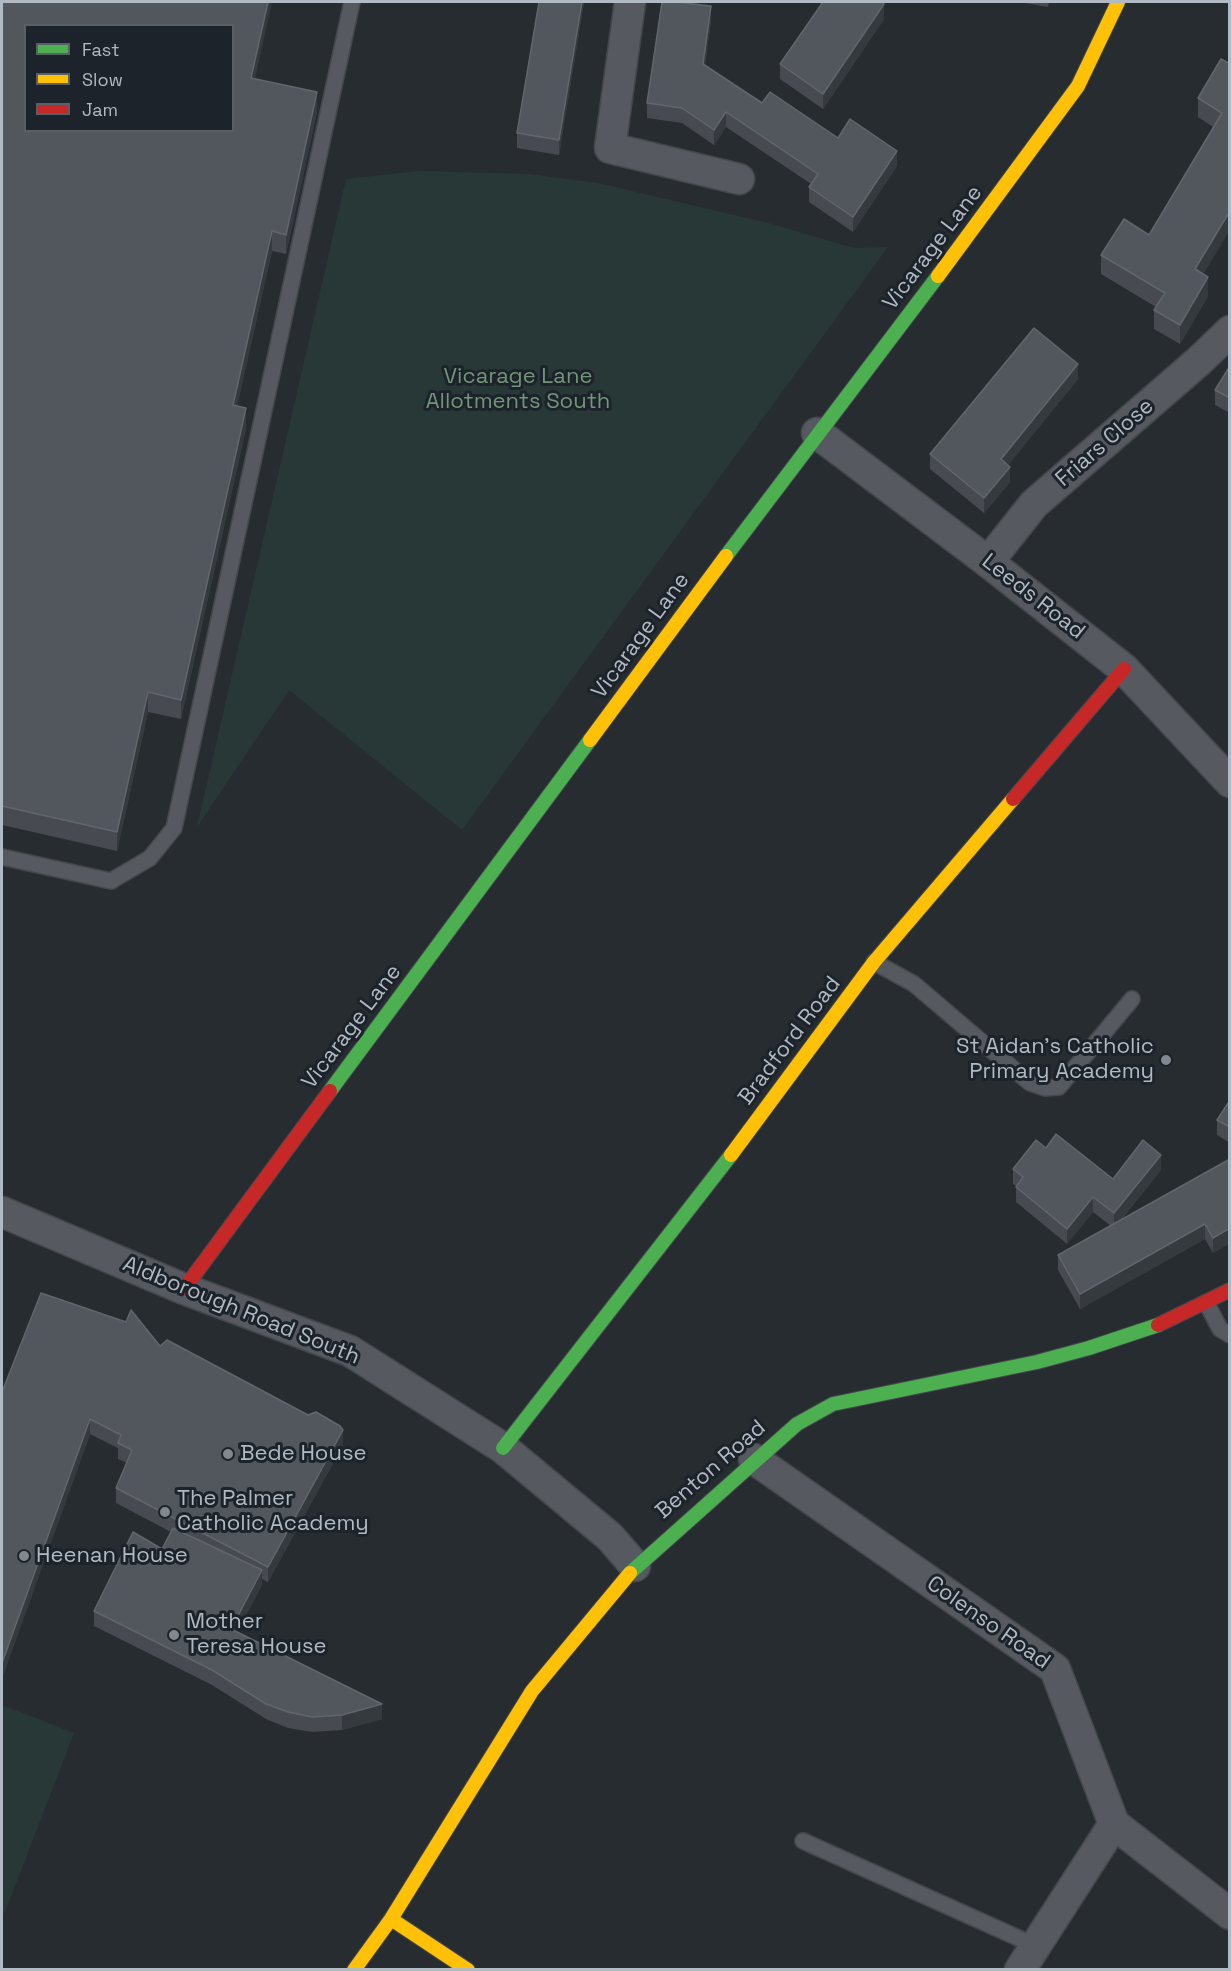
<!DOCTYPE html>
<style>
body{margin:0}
#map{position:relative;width:1231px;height:1971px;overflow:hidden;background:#272c31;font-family:"Space Grotesk",sans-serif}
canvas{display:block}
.frame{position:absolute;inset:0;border:3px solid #b1b9c2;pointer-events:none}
.legend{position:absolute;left:24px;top:24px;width:210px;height:108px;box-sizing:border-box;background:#1c232a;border:2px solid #585f67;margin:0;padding:8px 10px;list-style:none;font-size:18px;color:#b1b9c2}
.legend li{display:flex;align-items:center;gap:12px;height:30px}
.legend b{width:30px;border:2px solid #585f67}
</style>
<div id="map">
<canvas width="1231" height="1971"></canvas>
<div class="frame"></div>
<ul class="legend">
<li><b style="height:8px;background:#4caf50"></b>Fast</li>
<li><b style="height:8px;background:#ffc107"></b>Slow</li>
<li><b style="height:8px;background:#c62828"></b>Jam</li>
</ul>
</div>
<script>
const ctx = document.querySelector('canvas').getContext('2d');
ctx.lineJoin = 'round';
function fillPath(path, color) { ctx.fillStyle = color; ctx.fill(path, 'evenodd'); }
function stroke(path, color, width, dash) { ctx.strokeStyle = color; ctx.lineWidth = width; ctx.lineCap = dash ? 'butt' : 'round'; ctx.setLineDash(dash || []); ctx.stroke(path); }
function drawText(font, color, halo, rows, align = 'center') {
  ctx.font = font + ' "Space Grotesk",sans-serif'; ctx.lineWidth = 6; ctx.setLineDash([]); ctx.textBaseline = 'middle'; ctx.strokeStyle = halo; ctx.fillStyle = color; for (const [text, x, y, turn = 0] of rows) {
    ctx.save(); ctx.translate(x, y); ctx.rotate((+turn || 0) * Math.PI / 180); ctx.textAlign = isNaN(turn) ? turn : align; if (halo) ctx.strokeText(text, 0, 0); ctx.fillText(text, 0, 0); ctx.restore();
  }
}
const green = new Path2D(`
 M418,171L528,174L598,183L772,224L854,248L888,247L462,830L289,690L197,827L346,179Z
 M2,1705L74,1733L5,1912L2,1914Z`);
const lane = new Path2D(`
 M2,857L111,881L150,858L174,828L352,2
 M874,962L914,984L1030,1083L1045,1088L1059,1087L1132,999
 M1207,1304L1220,1329L1230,1335
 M803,1841L1036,1946`);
const street = new Path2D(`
 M630,2L610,148L739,179
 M817,433L988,562L1124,669L1230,782
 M988,562L1034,504L1199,361L1230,331
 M2,1212L184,1289L350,1351L503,1448L610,1537L635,1566
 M754,1459L1055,1669L1114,1824L1230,1914
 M1020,1970L1114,1824`);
const fast = new Path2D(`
 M726,556L938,276
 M330,1091L590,740
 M503,1448L731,1155
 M630,1573L797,1424L833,1404L1037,1362L1089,1348L1158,1325`);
const slow = new Path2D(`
 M938,276L1078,86L1118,2
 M590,740L726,556
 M731,1155L874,962L1013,799
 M391,1919L468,1970
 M354,1970L391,1919L532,1691L630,1573`);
const jam = new Path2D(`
 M1013,799L1124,669
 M184,1289L330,1091
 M1158,1325L1230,1290`);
const wall = new Path2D(`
 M2,2L255,79L317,112L286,254L272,251L237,406L246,428L181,719L148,712L117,851L2,825Z
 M539,2H584L559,155L517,148V133Z
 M1019,2H1049L1048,7Z
 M884,19L823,109L780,79V64Z
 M711,21L705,65L762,103L897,166L853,232L809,202V187L811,184L726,127L714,145L682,123L647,118V103Z
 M1230,64L1203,274L1208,296L1180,344L1154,329V310L1156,307L1101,274V255L1149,235L1213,127L1198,117V98Z
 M1230,366V413L1215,405V390Z
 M1078,379L1008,465L1010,482L984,513L930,469V454Z
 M1230,1100V1143L1217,1135V1120Z
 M1046,1148L1113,1179L1161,1170L1121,1220L1230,1159V1243L1213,1253L1205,1239L1080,1309L1058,1270V1255L1111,1226L1093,1212L1067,1244L1016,1202V1186L1013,1184V1169Z
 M160,1346L343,1445L268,1582L262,1579V1585L237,1632L382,1719L342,1730L312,1732L288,1728L266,1719L212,1685L94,1626V1611L162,1549L171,1532L116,1503V1488L127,1463L118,1459V1448L90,1434L2,1678V1392Z`);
const shadedWall = new Path2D(`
 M268,2H272L251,97V78Z
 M582,2H584L559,155V140Z
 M884,4V19L823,109V94Z
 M711,6V21L703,79V64Z
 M317,92V112L286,254V235Z
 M726,112V127L714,145V130Z
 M897,151V166L853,232V217Z
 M1230,211V230L1195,288V269Z
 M272,231V251L233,425V405Z
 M1208,277V296L1180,344V325Z
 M1078,364V379L1001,474V459Z
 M246,408V428L181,719V700Z
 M1010,467V482L984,513V498Z
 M148,692V712L117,851V832Z
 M1161,1155V1170L1114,1228V1213Z
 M1093,1197V1212L1067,1244V1229Z
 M1205,1224V1239L1080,1309V1294Z
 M1230,1228V1243L1213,1253V1238Z
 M90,1419V1434L2,1678V1663Z
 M343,1430V1445L268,1582V1567Z
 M262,1570V1585L231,1644V1629Z
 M382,1704V1719L342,1730V1715Z`);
const building = new Path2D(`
 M2,2H268L251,78L317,92L286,235L272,231L233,405L246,408L181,700L148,692L117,832L2,806ZM26,26H232V130H26Z
 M539,2H582L559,140L517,133Z
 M662,2H677L711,6L703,64L762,103L770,92L838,138L850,119L897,151L853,217L809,187L818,174L726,112L714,130L682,108L647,103Z
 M823,2H880L884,4L823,94L780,64Z
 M1221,59L1230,64V211L1195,269L1208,277L1180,325L1154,310L1165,293L1101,255L1124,219L1149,235L1222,113L1198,98Z
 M1034,328L1078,364L1001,459L1010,467L984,498L930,454Z
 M1230,366V398L1215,390Z
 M1230,1100V1127L1217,1120Z
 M1056,1134L1113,1179L1143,1140L1161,1155L1114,1213L1093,1197L1067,1229L1016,1187L1023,1177L1013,1169L1036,1140L1046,1148Z
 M1230,1159V1228L1213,1238L1205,1224L1080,1294L1058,1255Z
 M41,1293L126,1322L131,1310L160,1346L167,1340L308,1415L316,1412L340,1426L343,1430L268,1567L116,1488L132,1450L118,1443L121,1435L90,1419L2,1663V1392Z
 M173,1528L262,1570L231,1629L382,1704L342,1715L312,1717L288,1712L266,1704L212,1670L94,1611L133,1532L162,1549Z`);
const markers = [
 [1166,1060,6,"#81888f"],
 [228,1454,6,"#81888f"],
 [165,1512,6,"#81888f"],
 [24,1556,6,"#81888f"],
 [174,1635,6,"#81888f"]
];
const streetNames = [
 ["Vicarage Lane",933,248,-53],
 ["Friars Close",1105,443,-41],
 ["Leeds Road",1033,597,38],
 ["Vicarage Lane",641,636,-54],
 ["Vicarage Lane",352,1027,-53],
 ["Bradford Road",790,1041,-53],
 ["Aldborough Road South",241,1311,22],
 ["Benton Road",711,1470,-41],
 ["Colenso Road",988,1623,35]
];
const parkNames = [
 ["Vicarage Lane",518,377],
 ["Allotments South",518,402]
];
const poiNames = [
 ["St Aidan's Catholic",1154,1047,"right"],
 ["Primary Academy",1154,1072,"right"],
 ["Bede House",240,1454],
 ["The Palmer",177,1499],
 ["Catholic Academy",177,1524],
 ["Heenan House",36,1556],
 ["Mother",186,1622],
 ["Teresa House",186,1647]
];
fillPath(green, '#283837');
stroke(lane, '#44484c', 18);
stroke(street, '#44484c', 33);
stroke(fast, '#44484c', 16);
stroke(slow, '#44484c', 16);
stroke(jam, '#44484c', 16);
stroke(lane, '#565a60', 15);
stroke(street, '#565a60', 30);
stroke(fast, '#4caf50', 14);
stroke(slow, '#ffc107', 14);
stroke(jam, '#c62828', 14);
fillPath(wall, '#474b51');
fillPath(shadedWall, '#353a3f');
fillPath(building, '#52575d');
stroke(building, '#61666d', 1.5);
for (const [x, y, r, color] of markers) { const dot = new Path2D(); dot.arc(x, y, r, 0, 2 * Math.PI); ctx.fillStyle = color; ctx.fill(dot); stroke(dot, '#1c232a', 2); }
drawText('22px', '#b1b9c2', '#1c232a', streetNames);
drawText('22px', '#739578', '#1c232a', parkNames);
drawText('22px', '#b1b9c2', '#1c232a', poiNames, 'left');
</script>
